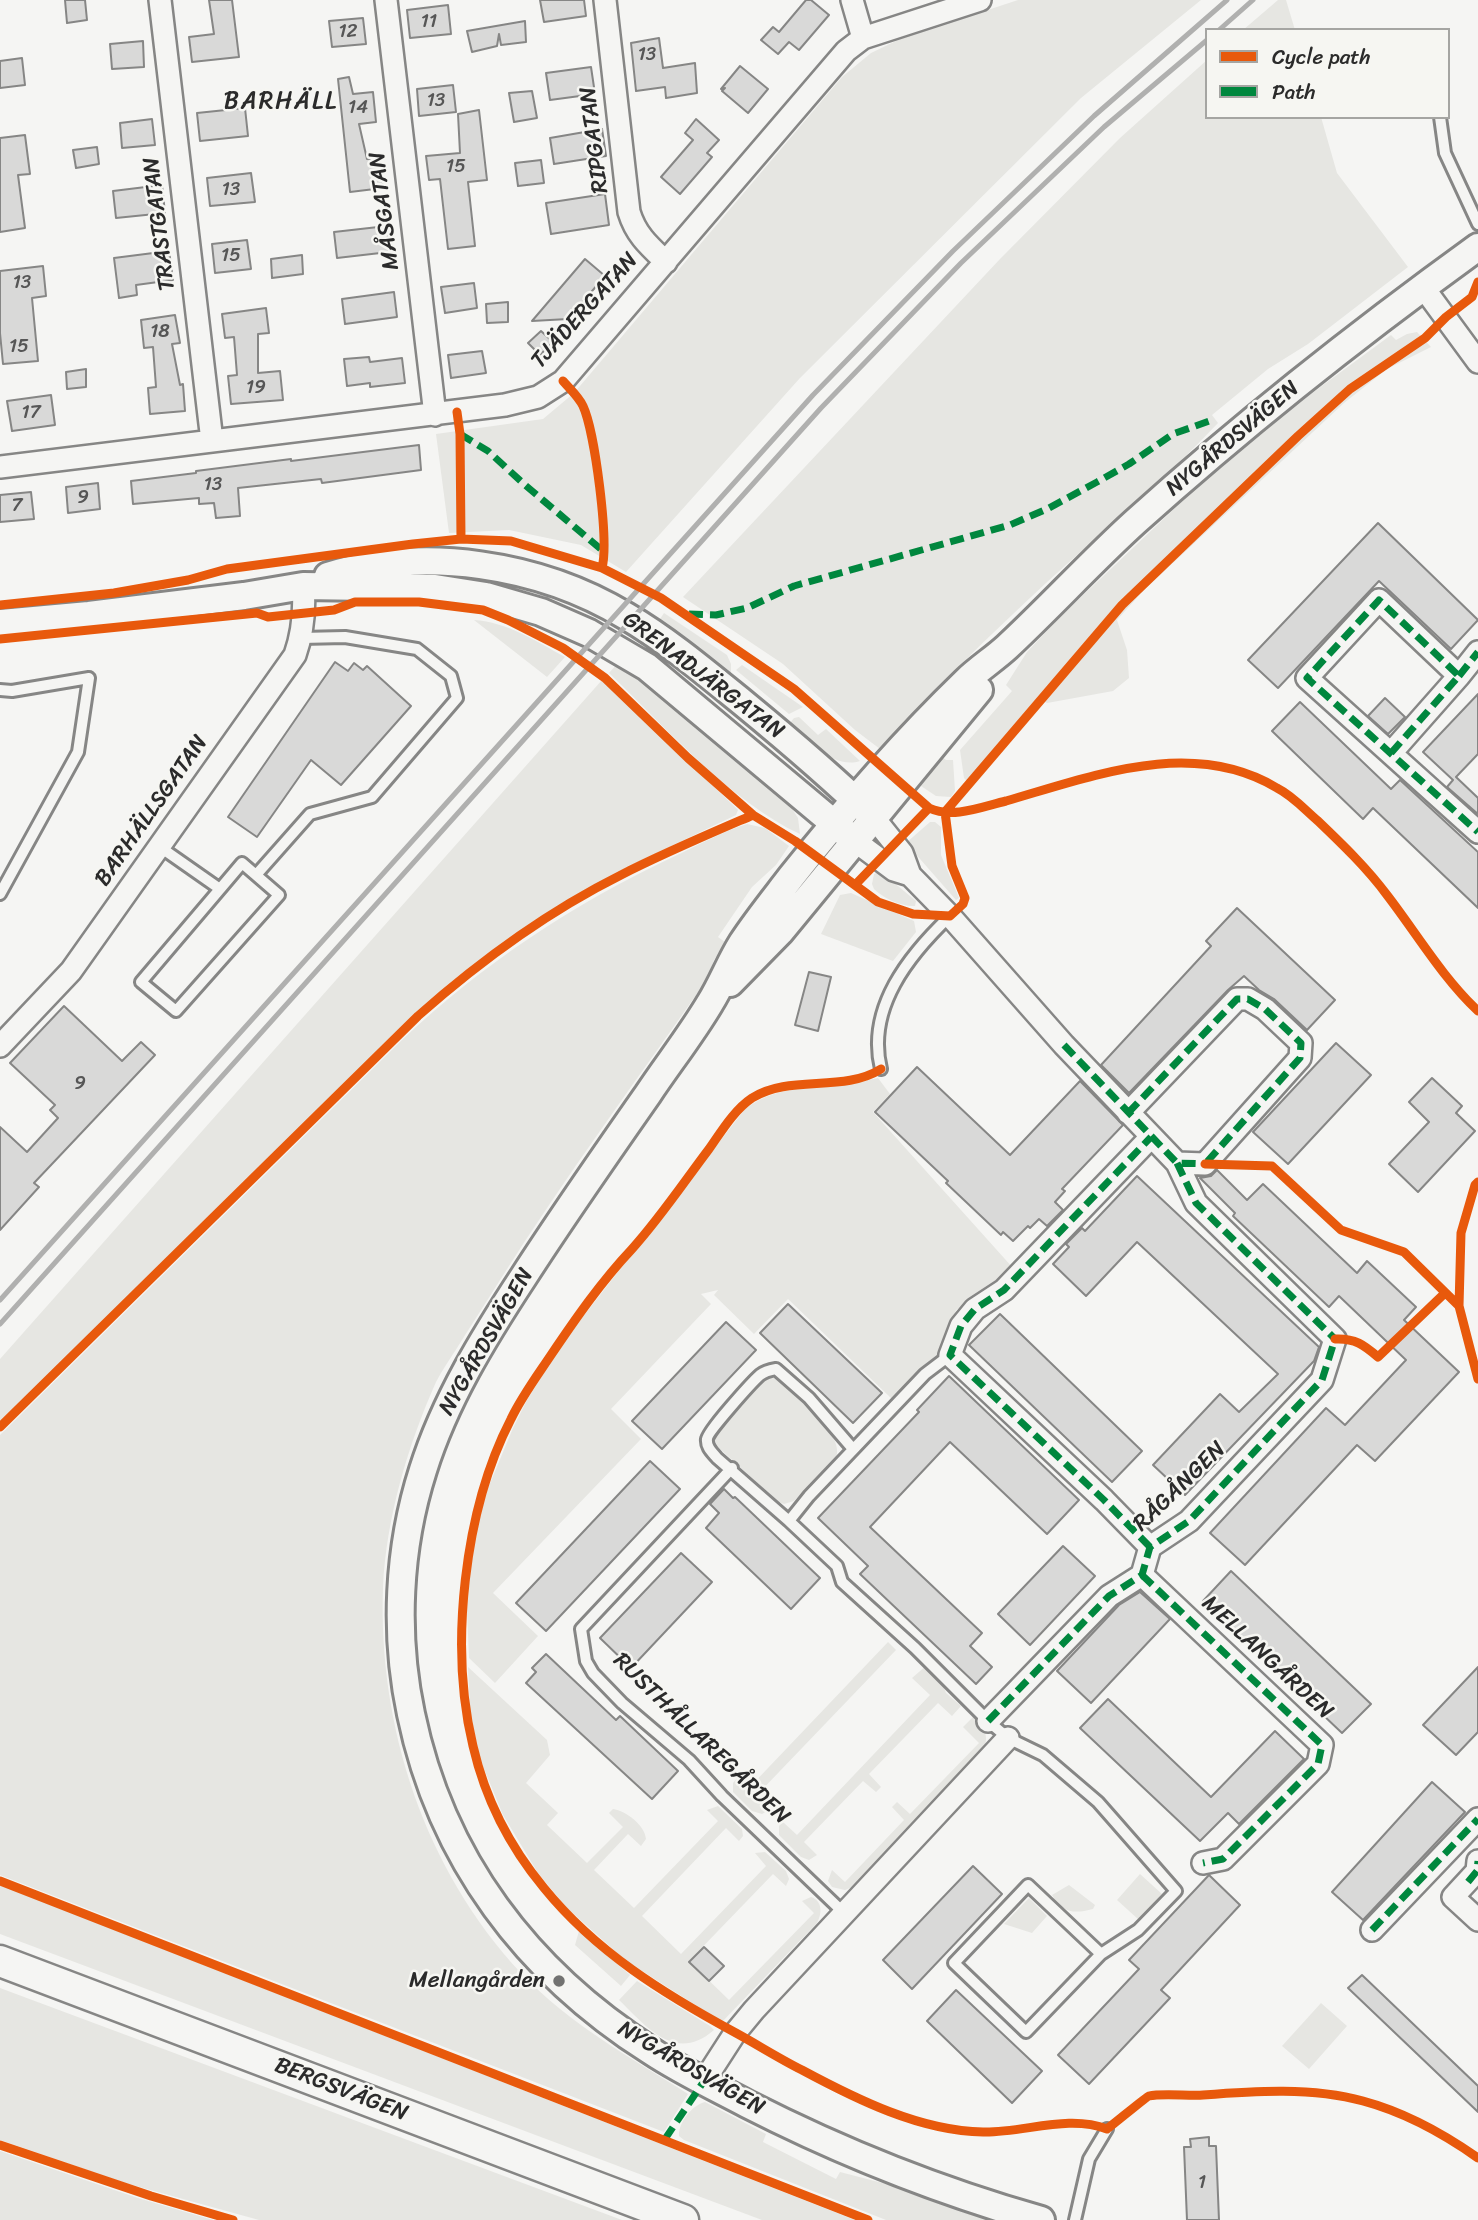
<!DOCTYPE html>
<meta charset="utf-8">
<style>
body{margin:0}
#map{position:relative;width:1478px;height:2220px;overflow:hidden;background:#f5f5f3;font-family:Sriracha,sans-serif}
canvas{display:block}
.legend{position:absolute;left:1205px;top:28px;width:245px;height:91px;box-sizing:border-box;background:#f6f6f2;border:2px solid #a5a5a2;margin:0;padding:9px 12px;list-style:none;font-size:21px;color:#2b2b2b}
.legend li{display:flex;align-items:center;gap:14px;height:35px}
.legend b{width:35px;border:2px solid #a5a5a2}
</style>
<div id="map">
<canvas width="1478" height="2220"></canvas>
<ul class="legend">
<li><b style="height:9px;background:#e8590c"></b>Cycle path</li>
<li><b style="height:9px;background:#00873e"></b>Path</li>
</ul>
</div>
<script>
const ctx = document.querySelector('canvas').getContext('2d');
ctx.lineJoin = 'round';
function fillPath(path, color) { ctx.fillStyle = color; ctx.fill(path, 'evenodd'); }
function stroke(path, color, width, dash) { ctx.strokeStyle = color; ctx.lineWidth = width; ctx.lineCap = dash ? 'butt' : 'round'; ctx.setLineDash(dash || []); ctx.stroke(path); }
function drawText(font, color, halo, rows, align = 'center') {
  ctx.font = font + ' Sriracha,sans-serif'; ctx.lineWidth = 5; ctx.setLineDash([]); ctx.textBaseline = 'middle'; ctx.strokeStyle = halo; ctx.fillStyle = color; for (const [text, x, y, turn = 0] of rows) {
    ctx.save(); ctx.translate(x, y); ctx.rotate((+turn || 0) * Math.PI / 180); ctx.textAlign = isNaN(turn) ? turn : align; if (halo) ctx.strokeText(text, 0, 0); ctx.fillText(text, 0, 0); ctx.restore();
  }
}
const green = new Path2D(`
 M1018,0H1201L1081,98L800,378L626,572L581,545L509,530L449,533L436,434L543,419L574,393L842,77L871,53L900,39Z
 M1278,0H1286L1295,30H1243Z
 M1207,60V117H1321L1337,173L1408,267L1308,344L1268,369L1212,415L1218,423C1164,481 1104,530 1046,583C989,636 932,691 880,749L855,730L783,664L683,597L1000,259L1120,138Z
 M1417,332L1431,347L1387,369L1344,403L1143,591L1117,620L1127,650L1129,678L1113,691L1047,703L1038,698L968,782L964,778L960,750L1012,691L1006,685L1027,652L1059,618L1193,491L1296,405L1391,335L1396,340L1407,334Z
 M664,613L727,655L731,664V676L660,619Z
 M474,620C507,622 536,641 565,657L547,677Z
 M618,663L646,683L785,798L798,818L800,834C732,803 663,725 609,673Z
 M742,665L803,707L789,714L736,670Z
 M602,680L734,806L738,810L736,815L617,872L506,941L455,979L270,1156L0,1422V1359Z
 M799,717L818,735L826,729L860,761C834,770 808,739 789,724L794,718Z
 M941,756L946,760H953L955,791L951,797L936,796L915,782Z
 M930,822H935L941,827V855L959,898L956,900L906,843Z
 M747,824L765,828L789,846L776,865L752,887L718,937L725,942L714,960L708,978C638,1078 565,1177 500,1280C486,1303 471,1325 457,1348C450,1359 442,1370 436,1382C408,1445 386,1518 383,1588C378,1728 425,1870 521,1973C569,2024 630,2057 688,2094L664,2132L0,1875V1435L403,1039C484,963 573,904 673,857C697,846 721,832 747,824Z
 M880,871L916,901L915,906C902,907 883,898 874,889L872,884L874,874Z
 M851,893L914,921L916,932L893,961L821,934L840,895Z
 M878,1078L890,1094L873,1112L1013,1268L992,1288L956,1310L942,1351L892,1399L788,1299L754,1334L714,1295L718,1290L701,1294L711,1304L611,1409L641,1439L493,1593L538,1636L495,1683L469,1658L467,1611L472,1550L486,1493L513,1428L527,1400L561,1345L745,1109C781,1081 835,1088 878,1078Z
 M770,1378H778C795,1393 846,1435 836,1458L794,1501L784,1504L777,1501L719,1448C714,1441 713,1437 717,1429L759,1383Z
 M888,1642L896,1650L756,1796L769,1810L762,1814L752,1811L733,1792V1783L737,1778L748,1789Z
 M927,1665L940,1678L946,1693L961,1706L952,1716L938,1703L869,1774L881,1787L876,1792L863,1781L804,1842L817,1855L809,1860L801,1857L779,1835V1826L783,1822L797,1835L930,1695L912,1678Z
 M468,1667L547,1740L550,1755L526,1783L558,1813L547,1825L587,1863L623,1827L609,1813L613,1809C626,1811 645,1825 646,1839L641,1846L628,1834L594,1870L634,1908L718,1821L707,1810L718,1806L742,1829L743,1836L739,1841L726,1828L642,1916L681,1954L766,1866L755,1853L765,1852L786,1871L789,1879L786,1886L773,1874L689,1961L729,2000L814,1913L802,1901L811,1897C823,1901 822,1914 817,1923L722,2022L625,1960L566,1907L538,1873L503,1815L480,1759L470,1711Z
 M973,1717C982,1727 991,1735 983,1749L852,1887L845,1890L832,1887L828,1881L832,1870L845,1882L904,1820L892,1807L897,1802L910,1814L979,1743L963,1727Z
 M1140,1874L1162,1894L1139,1920L1117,1900Z
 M0,1885L855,2220H762L0,1934Z
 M1069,1885L1095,1905L1093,1909C1074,1914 1062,1913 1052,1895Z
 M1029,1898L1047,1916L1032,1933L1004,1924Z
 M579,1931L630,1975L621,1986L575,1945Z
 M637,1981L710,2026L714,2030C675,2064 646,2026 619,2000Z
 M0,1988L622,2220H259L125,2183L0,2140Z
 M1321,2003L1347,2026L1309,2069L1282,2046Z
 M705,2102L766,2134L763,2142L836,2179L840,2172L894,2186L989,2220H886L684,2140L679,2136C678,2123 692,2105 705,2102Z
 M0,2151L138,2198L213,2220H0Z`);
const building = new Path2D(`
 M65,0H85L87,20L67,23Z
 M209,0H232L239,57L192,62L189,37L214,34Z
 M540,0H584L586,16L544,22Z
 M806,0H811L829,15L799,50L789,42L778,54L761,40L773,27L779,32Z
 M448,5L451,34L410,38L407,10Z
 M363,18L366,44L332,47L329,21Z
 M525,21L526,42L501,45L499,34L497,46L472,52L467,31Z
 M659,38L663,68L695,63L697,93L666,98L665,87L636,91L631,43Z
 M143,41L144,67L112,69L110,44Z
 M22,58L25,85L0,88V61Z
 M740,66L768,89L748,113L722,91L725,88L721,89Z
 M591,67L595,94L550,100L546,73Z
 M349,77L353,94L373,92L376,122L359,124L367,159L380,158L383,188L350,192L338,79Z
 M453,85L456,112L419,116L417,89Z
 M532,91L537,118L514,122L509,93Z
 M245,108L248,136L200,141L197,113Z
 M479,110L487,180L468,182L475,246L448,249L440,179L429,180L426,156L460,153L458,114Z
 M152,119L155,145L122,148L120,123Z
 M696,119L719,140L707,153L712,157L680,194L661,177L693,140L685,133Z
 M602,129L606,156L554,164L550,138Z
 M25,135L30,174L18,175L25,228L0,232V138Z
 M97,147L99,164L76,168L73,150Z
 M541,160L544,183L518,186L515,163Z
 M251,173L255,202L210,206L207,178Z
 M162,185L165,213L116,218L113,191Z
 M605,194L609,225L551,234L546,203Z
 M387,226L389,252L337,258L334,232Z
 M247,240L251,269L215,273L212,244Z
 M169,251L173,280L136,285L137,295L119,298L114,258Z
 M302,255L303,274L272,278L271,259Z
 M585,259L605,276L568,319L532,321Z
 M43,266L46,296L32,298L38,361L3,364L0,333V271Z
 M474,283L477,308L445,313L441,287Z
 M394,292L397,317L345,324L342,299Z
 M508,302V322L487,323L486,304Z
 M266,308L269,333L258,334V373L280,371L283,400L231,404L228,376L237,375L234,337L225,338L222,314Z
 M175,315L180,343L172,344L180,385L183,384L185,411L150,414L148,388L156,387L153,347L144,348L141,320Z
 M541,331L553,342L540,355L528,343Z
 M482,351L486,373L451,378L448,355Z
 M369,357L370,362L402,358L405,383L370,387V383L347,386L344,359Z
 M86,369V387L67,389L66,372Z
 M51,395L55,425L12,431L7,401Z
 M419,445L421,470L322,483L321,479L238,488L240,516L216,518L214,503L199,504V498L133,504L131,481L196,473V471L291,459V461Z
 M98,483L100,509L68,513L66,487Z
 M31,492L34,519L0,522V495Z
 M1378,523L1478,620L1451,649L1379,581L1278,688L1248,660Z
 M335,662L348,671L354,663L363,670L367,666L411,706L341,785L311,760L257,837L228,817Z
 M1478,694V754L1456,777L1478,798V814L1447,787L1453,780L1423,752Z
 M1385,698L1405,717L1388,734L1368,716Z
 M1300,702L1391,789L1400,780L1478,852V908L1373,808L1363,819L1272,731Z
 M1237,908L1335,1000L1307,1030L1274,999L1259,990L1244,976L1228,990L1129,1093L1101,1065L1211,946L1206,941Z
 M809,972L831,977L818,1031L795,1025Z
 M64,1006L122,1061L141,1042L155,1055L34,1183L39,1187L0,1230V1127L27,1152L58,1118L50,1110L55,1105L10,1063Z
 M1336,1043L1371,1075L1288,1164L1253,1132Z
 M917,1067L1010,1155L1080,1081L1123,1125L1062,1189L1065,1191L1055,1202L1063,1210L1047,1226L1039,1219L1030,1228L1028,1226L1013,1241L1003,1232L1001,1235L946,1183L948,1181L875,1112Z
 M1432,1078L1462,1106L1456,1113L1475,1131L1418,1192L1389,1164L1429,1122L1409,1102Z
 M1217,1170L1247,1200L1263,1184L1357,1273L1367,1261L1416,1307L1404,1320L1459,1372L1375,1461L1357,1445L1245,1565L1210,1533L1326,1408L1345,1425L1406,1360L1339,1296L1329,1307L1233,1216L1235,1213L1200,1178L1211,1176Z
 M1137,1176L1319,1347L1314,1361L1185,1495L1153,1465L1220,1394L1239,1412L1278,1374L1137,1242L1086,1296L1053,1264L1069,1247L1066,1244L1082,1228L1085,1231Z
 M788,1304L882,1393L853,1423L760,1333Z
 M1000,1314L1142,1451L1112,1482L969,1345Z
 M726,1322L756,1350L662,1449L632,1421Z
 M949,1376L1079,1500L1047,1534L950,1442L870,1527L982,1633L970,1646L992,1667L976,1684L860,1574L868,1566L818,1518L919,1412L917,1410Z
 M650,1461L680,1489L546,1631L516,1603Z
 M724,1489L733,1498L735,1497L820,1578L791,1609L706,1528L719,1513L710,1504Z
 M1063,1546L1095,1576L1030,1645L998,1614Z
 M681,1553L712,1582L631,1668L600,1638Z
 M1231,1571L1371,1704L1342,1733L1203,1601Z
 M1140,1592L1170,1619L1091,1703L1057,1671L1119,1605Z
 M546,1654L616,1720L620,1716L678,1771L652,1799L526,1683L536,1672L532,1668Z
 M1478,1667V1732L1456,1755L1423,1725Z
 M1108,1699L1211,1797L1275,1731L1304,1759L1239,1824L1228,1813L1200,1841L1080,1728Z
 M1432,1782L1465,1812L1363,1920L1332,1892Z
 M973,1866L1002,1894L912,1989L883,1960Z
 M1209,1875L1240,1905L1161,1990L1170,1998L1089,2084L1058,2055L1139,1969L1129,1960Z
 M704,1947L724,1966L709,1981L689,1962Z
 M1362,1975L1478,2086V2112L1348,1988Z
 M956,1990L1042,2071L1012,2103L927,2021Z
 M1209,2137V2146H1216L1219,2220H1187L1184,2147H1191L1190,2139Z`);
const service = new Path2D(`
 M1440,117L1445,153L1478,224
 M0,690L12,691L89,678L78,752L0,894
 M160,847L220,889L141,982L176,1011L279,895L242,863L220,889
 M256,875L310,814L372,797L457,698L451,676L417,649L345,637L301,638
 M881,1069C866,1008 909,955 950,916
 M853,1449L809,1398L776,1369C770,1370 765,1371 760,1375C752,1382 707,1432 707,1439C706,1447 712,1452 717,1458L789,1521L809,1496L925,1374L950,1355
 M732,1468L581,1629L586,1661L593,1673L622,1703L689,1760L722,1796L843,1912
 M789,1521L837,1566L842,1582L915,1648L988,1721L1008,1738L1043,1755L1098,1802L1176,1891L1138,1930L1101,1954L1026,2032L954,1963L1028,1885L1101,1954
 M1075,2220L1089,2159L1107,2129`);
const minor = new Path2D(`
 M160,0L212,441
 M386,0L435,415
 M605,0L629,212C636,235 649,246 666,262
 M852,0L863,38
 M1423,287L1478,362
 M0,467L505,405L538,397L563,381L846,51L863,38L980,0
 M1459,676L1478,652
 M1391,753L1459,676L1379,600L1307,678L1478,832
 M874,818L902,853L910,875
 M855,841L894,870L910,875L950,916L1064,1045L1177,1163L1205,1164L1300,1058L1301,1043L1265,1009L1248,999H1237L1128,1113
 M0,1046L71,971L295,655C303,632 305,610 303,586
 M1150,1547L1104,1500L950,1355L961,1326L975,1309L1004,1290L1151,1137
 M1142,1575L1322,1745L1318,1764L1223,1859L1203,1863
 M988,1721L1109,1596L1142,1575L1150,1547L1189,1521L1322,1380L1335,1339L1196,1203L1177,1163
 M1478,1861L1477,1871L1453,1897L1478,1920
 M1372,1930L1478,1819
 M704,2081L735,2033L754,2010L1008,1738`);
const tertiary = new Path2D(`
 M328,576C424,546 540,564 626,616C667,640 705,672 742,702C787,739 832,777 874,818
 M0,623L89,615L244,596L303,586L435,588L486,596L541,612L589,633L647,667L855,841
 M730,983L780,932L979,690
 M1041,2220C939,2191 841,2152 747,2104C715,2087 681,2071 651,2051C527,1972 441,1859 411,1714C394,1634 398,1548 423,1470C445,1400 484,1337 524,1276C564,1214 606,1154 648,1094C668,1064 691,1035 710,1003C722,984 730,962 742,943C757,920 775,898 791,877C845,809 903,742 965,682C978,669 994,659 1007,647C1051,606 1091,562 1135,522C1244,424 1359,333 1478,247`);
const secondary = new Path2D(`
 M0,1961L683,2220`);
const rail = new Path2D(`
 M1219,30L1253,0
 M0,1300L813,395L953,251L1094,116L1227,0
 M0,1324L821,408L961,263L1104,127L1207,40`);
const quiet = new Path2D(`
 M460,434L488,451L525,485L603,551
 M689,614L716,615L747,608L794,586L1010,525L1049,508L1097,482L1129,464L1173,434L1215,419
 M1459,676L1478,652
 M1391,753L1459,676L1379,600L1307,678L1478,832
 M1064,1045L1177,1163L1209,1164
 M1128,1113L1237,999H1248L1265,1009L1301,1043L1300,1058L1205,1164
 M1177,1163L1196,1203L1335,1339
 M1150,1547L1104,1500L950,1355L961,1326L975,1309L1004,1290L1151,1137
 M1142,1575L1322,1745L1318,1764L1223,1859L1203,1863
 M988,1721L1109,1596L1142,1575L1150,1547L1189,1521L1322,1380L1335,1339
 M1468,1882L1477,1871L1478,1861
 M1372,1930L1478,1819
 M665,2139L704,2081`);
const cycleway = new Path2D(`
 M563,381C570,389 579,397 583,406C595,432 609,541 602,568
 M457,412L460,434L461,539
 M0,605L114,593L188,580L227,569L413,544L461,539L511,541L602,568L661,598L794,689L929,808C953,819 981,807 1006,801C1093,776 1192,737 1277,788C1293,796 1305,810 1318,821C1342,844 1367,868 1387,895C1417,934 1442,977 1478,1011
 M0,639L257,613L268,617L334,610L355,602H419L483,610L508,620L563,648L605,678L688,758L753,815L795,841L878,902L913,914L950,916L963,904L965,898L952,866L945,812L1122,605L1298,436L1350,389L1425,338L1446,317L1472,297L1478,282
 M855,885L929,808
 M881,1069C843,1093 790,1074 752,1098C734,1110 721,1132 709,1149C684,1182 660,1218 632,1249C601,1282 576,1318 551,1355C537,1376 522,1396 511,1419C464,1510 449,1647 473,1746C485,1798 510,1847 544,1888C596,1952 664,1994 736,2033C758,2045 780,2059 802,2070C856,2099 920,2131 983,2132C1024,2133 1068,2114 1107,2129C1114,2124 1146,2097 1149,2096C1161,2093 1189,2096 1203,2095C1255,2091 1312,2087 1363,2101C1404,2112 1444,2134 1478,2158
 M1205,1164L1272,1166L1341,1230L1404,1252L1459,1306L1478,1379
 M1459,1306L1461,1233L1475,1185L1478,1182
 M1335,1339C1355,1338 1364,1345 1378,1357L1445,1293
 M0,1427L418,1016C480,961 547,912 621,875C664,853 709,834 753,815
 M0,1881L868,2220
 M0,2145L151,2196L233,2220`);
const markers = [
 [559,1981,7,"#727271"]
];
const numberNames = [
 ["11",429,22],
 ["12",348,32],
 ["13",647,55],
 ["13",436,101],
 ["14",358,108],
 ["15",456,167],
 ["13",231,190],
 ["15",231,256],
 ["13",22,283],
 ["18",160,332],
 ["15",19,347],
 ["19",256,388],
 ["17",31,413],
 ["13",213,485],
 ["9",83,498],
 ["7",17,506],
 ["9",80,1084],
 ["1",1202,2183]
];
const streetNames = [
 ["RIPGATAN",595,140,-97],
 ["MÅSGATAN",385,211,-97],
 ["TRASTGATAN",160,224,-97],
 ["TJÄDERGATAN",585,311,-48],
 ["NYGÅRDSVÄGEN",1233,439,-40],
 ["GRENADJÄRGATAN",703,676,37],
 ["BARHÄLLSGATAN",152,811,-55],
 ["NYGÅRDSVÄGEN",487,1342,-60],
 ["RÅGÅNGEN",1180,1487,-44],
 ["MELLANGÅRDEN",1267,1658,43],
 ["RUSTHÅLLAREGÅRDEN",701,1739,44],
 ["NYGÅRDSVÄGEN",691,2069,30],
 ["BERGSVÄGEN",341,2090,21]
];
const poiNames = [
 ["Mellangården",545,1981]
];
const neighbourhoodNames = [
 ["BARHÄLL",281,102]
];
fillPath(green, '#e6e6e2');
fillPath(building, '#d9d9d8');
stroke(building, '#868685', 2);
stroke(service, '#868685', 16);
stroke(minor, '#868685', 26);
stroke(tertiary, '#868685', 32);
stroke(secondary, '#868685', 35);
stroke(service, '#f5f5f3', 10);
stroke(minor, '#f5f5f3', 21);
stroke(tertiary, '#f5f5f3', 26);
stroke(secondary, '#f5f5f3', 30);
stroke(rail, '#b0b0af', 5);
stroke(quiet, '#00873e', 7, [14, 7]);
stroke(cycleway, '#e8590c', 9);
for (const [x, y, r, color] of markers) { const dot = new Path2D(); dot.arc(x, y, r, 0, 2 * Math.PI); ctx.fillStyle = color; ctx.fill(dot); stroke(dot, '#f6f6f2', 2.5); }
drawText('19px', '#565656', null, numberNames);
drawText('23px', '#2b2b2b', '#f6f6f2', streetNames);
drawText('23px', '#2b2b2b', '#f6f6f2', poiNames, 'right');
ctx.letterSpacing = '2px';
drawText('24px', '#2b2b2b', '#f6f6f2', neighbourhoodNames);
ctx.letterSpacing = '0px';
</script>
